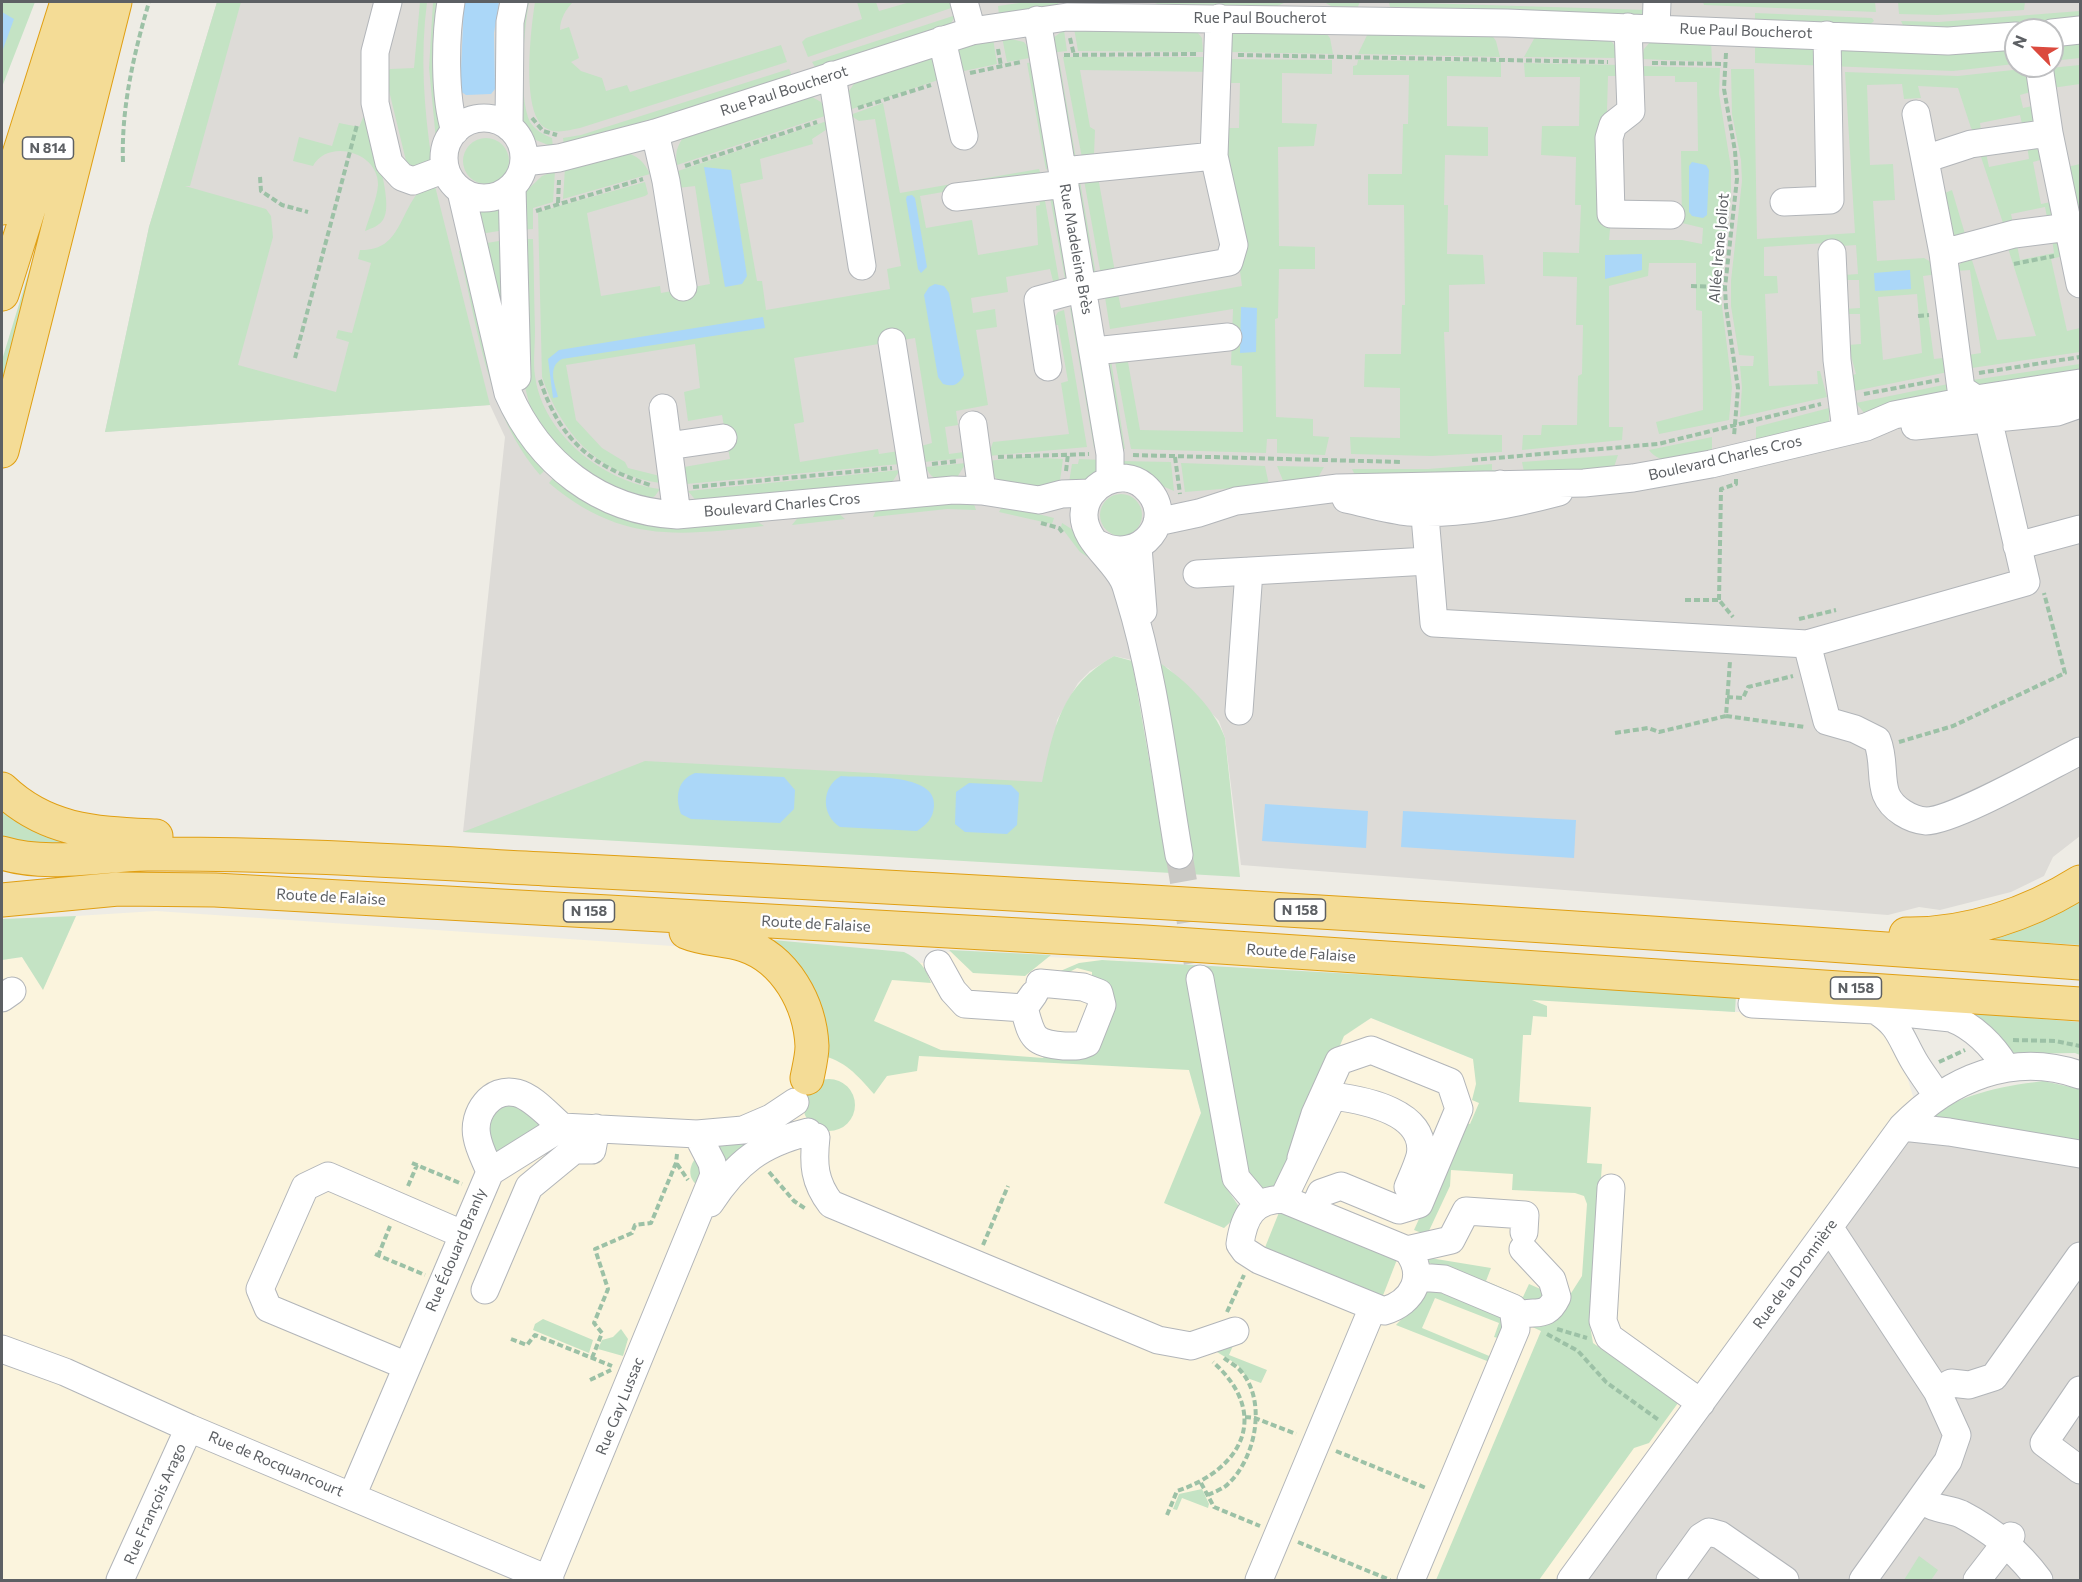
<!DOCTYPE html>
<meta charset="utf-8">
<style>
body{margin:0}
#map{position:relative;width:2082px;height:1582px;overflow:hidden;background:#eeece5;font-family:Commissioner,sans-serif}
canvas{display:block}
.frame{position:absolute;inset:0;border:3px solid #5d6064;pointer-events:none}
.north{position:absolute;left:2004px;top:18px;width:60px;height:60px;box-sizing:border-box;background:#fff;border:2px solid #bebfc1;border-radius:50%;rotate:294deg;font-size:16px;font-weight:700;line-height:24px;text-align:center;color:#5d6064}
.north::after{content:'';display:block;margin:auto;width:21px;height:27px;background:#db4a3e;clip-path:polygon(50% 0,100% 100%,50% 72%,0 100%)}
</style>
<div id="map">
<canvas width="2082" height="1582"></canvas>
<div class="frame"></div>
<div class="north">N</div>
</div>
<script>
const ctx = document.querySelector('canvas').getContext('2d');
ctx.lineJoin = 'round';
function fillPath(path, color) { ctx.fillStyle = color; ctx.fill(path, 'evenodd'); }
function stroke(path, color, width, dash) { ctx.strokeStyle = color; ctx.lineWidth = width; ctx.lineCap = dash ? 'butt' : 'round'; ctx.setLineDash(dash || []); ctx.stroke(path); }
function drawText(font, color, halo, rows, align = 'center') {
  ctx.font = font + ' Commissioner,sans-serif'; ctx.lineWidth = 4.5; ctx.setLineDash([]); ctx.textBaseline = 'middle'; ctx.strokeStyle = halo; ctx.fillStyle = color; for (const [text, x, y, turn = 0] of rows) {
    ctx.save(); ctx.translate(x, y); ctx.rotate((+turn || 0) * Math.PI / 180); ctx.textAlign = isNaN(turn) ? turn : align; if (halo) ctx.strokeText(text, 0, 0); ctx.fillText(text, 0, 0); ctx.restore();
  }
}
const commercial = new Path2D(`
 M156,911L938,964L947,952L1128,961L1189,1070L1201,1113L1165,1203L1224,1228L1236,1218L1277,1194L1344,1035L1371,1018L1473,1059L1529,999L1881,1021L1899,1050L1921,1123L1583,1580H2V960L22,957L43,989L76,916Z`);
const industrial = new Path2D(`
 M217,2H2080V836L2053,857L2044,876L2011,892L1940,910L1919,907L1888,915L1241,865L1225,738L1219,721L1168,668L1114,656L1090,671L1078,683L1057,720L1039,852L463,832L505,437L490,405L105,432L149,227ZM2016,30H2052V66H2016Z
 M1921,1123L2080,1146V1580H1583Z`);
const green = new Path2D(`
 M2,2H35L2,87Z
 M217,2H241L190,186H185L266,209L271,216L273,237L238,365L336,392L349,342L336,338L338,330L352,333L371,263L358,259L360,250C402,251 398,212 423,187L435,186L490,405L105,432L149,227Z
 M420,2H427C420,56 424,109 432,162L424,170L407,165L385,74L390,69L414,68Z
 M433,2H445L443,134L437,150L429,68Z
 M520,2H529C524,30 518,96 530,122C535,130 544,135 552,138L553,147L531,138L522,128Z
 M535,2H573C566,9 560,19 560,30L569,27L579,58L571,62L581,71L602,78L606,91L627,85L630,92L781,45L787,62L580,128C568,130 555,135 544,127C521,110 531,28 535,2Z
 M857,2H876L879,11L910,2H953L954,7L808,57L802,42L806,38L862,19Z
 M1026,2H1058L1059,6L999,15L998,6Z
 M1152,2H1286L1273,8L1163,6Z
 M1324,2H1360L1356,11H1340Z
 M1389,2L1648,10L1645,15L1396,12L1390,7Z
 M1703,2H1875L1876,12L1704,5Z
 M1898,2H2025L2024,10L1937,15L1899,14Z
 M2080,11V21L1961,31L1904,27L1901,21L1939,22Z
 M1755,13L1872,18L1874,21L1867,27L1755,22Z
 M956,15L950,25L823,69L815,67L812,62Z
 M1074,28L1197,32L1202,38L1203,52L1078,51Z
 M1064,30L1067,51L1049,53L1053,38Z
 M1236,31H1324L1330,38L1333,54L1229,52L1231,37Z
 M1369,31L1491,34L1496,41L1500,57L1358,54Z
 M1002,37L1024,42L1035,57L1007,62Z
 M1535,37H1605L1613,43L1620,58L1524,57Z
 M993,38L997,64L964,71L958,53L959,48Z
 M1711,40L1712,62L1642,59L1644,49L1651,41Z
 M2080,41V58L2052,61L2053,48L2063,42Z
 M1755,42L1962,54L2002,48L2016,51L2014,64L1953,71L1755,63Z
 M931,56L935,58L944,78L849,110V91L858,78Z
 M1063,57H1204L1203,65H1214V72L1080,70L1090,127L1095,130L1094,155L1082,158Z
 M1059,59L1076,159L1071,158L1050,60Z
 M1229,59L1332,60V74L1282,73V123L1317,124L1314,146L1278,147L1279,246L1315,247V269H1279L1278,318L1275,319L1276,417L1313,419V436L1329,437L1325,455L1277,453V439H1267L1266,453L1131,449L1115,361L1128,362L1140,430L1243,432L1242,366L1231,365L1233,309L1110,329L1105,297L1118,294L1121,308L1242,286L1226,168L1224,128H1239L1240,83H1224Z
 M1358,60L1501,62V77L1447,76V126L1488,127V156L1445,155L1444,205H1448L1447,254L1483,255L1485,284L1449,285V332H1444L1448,434L1502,435V452L1432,456L1351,454L1350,437L1400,438V388L1364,387L1365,354H1401L1402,305H1405L1404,205H1368V174H1402L1403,124H1408L1409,75H1353V66L1357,65Z
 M1036,62L1050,164L1046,170L1027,63Z
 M1524,63L1621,65V76H1608L1607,111H1621L1609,240H1682L1702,244L1703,228L1682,223L1681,151H1698L1697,82H1675V76H1641V66L1720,68L1719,94L1731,168V197L1720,290L1732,387L1729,420L1659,434L1656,422L1703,410L1702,311L1696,310V263H1649L1648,276L1609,286V427H1623L1622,440L1522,450L1523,435H1541L1542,425H1577L1578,376L1582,374L1583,325H1576L1577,277L1543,276V252L1579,253L1581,205H1575L1576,157L1541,155L1542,126H1579L1580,77H1525Z
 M2080,65V84L2052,88L2050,68Z
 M789,69L791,73L789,78L671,116L564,146L563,138L581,135Z
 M1731,69H1754L1757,239L1855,233L1845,72L1958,76L2022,69V75L2032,73L2034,91L2020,95L2023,108L2037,105L2034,122L2023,128L2020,115L1980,123L1982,137H1979L1971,128L1958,88L1918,86L1921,98L1904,99L1902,84L1867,85L1870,165L1893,164L1895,200L1873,201L1877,261L1924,258L1931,262L1938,274L1923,276L1934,359L1951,357L1953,371L1854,391L1843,378L1856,374L1848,345L1861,344L1860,314H1846L1845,309L1860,308L1859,280H1844V275L1858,274L1856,245L1842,246L1841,242L1764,247V276H1777L1778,293L1765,294L1769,386L1818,384L1817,371H1820L1827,397L1740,417L1742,387L1740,366H1753L1754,356L1739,355L1731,306V281L1742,181L1741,160L1732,114ZM1917,294L1922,353L1883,360L1878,297Z
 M812,97L821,102L828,115L677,165C674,150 679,143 688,131Z
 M883,103L900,193L1039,169L1041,175L920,196L926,228L972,220L978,255L1038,245L1036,206L1040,205L1039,197L1044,195L1059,280L1053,281L1050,269L1006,277L1008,292L971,298L973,313L995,309L997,327L976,330L988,405L956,411L958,425L945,427L949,454L964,452L965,458L924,462L921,446L932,443L915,338L794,358L804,422L794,424L800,462L878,449L879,454L899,451L900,464L686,484L684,467L730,459L722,415L688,421L684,392L700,388L695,344L566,365L576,420L602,448L625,462L628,468L660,476V483C597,474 562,434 542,377L538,212L645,182L648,194L645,196L587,213L601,296L660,286L661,293L710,284L695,186L678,188V171L830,120L832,126L812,139L813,144L760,159L763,179L740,184L757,281H762L766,310L890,289L887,269L901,266L875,119L859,121L850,115Z
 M365,113C371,134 394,201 384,218C380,226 372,228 365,231C369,217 377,199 378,185C379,152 328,138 313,166L293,161L299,137L332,146L339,123L359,127Z
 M463 161a23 23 0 1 1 46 0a23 23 0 1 1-46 0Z
 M2027,145L2043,152L2047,158L2033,162L2041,204L2056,201L2055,213L2048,222L2045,207L2011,214L2014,228L2005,229L1980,154L1986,153L1989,167L2029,159Z
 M625,152C638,156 644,162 650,174L563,199L565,168Z
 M2080,164V229L2067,167Z
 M555,171L553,202L533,208V229L519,230L522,195L542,176Z
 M1098,177L1115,272L1101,275L1084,180Z
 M1080,181L1096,275H1091L1075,184Z
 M1952,190L1965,234L1962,240L1950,237L1945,193Z
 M1050,197L1056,200L1070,273L1065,279Z
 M501,208L505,230L480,234L476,210Z
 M520,239H533C534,269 534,300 535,331C535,346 533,362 535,376C543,435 604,482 660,489L655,496L647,501L626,496L566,460L530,407L524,383Z
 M2052,239H2056L2067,255L2051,259L2067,331L2080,328V352L1965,369L1962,356L1981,353L1970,270L1955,271L1964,259L1971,257L1997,340L2036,336L2007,245H2017L2020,260L2054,253Z
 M505,240L508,339L481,244Z
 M467,248L546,469L540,475C487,413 478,328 459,251Z
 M41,251L2,416V360L34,255Z
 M1070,308H1074L1103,448H1094Z
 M1064,310L1087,447L988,456L993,442L1069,434L1061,383L1068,381L1058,325H1050L1058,312Z
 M1111,360L1125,449L1116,448L1108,365Z
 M2080,364V378L1978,394L1966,381Z
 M1953,383L1955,391L1866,415L1856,403Z
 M1829,408V422L1756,441V427Z
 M1712,437V453C1691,457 1663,469 1649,450Z
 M1618,455L1614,467L1583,472H1524L1522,462Z
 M1021,457L1063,459L1059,488L1000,482L993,475L988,461Z
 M1079,459L1104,460L1092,479L1068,488L1072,464H1078Z
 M1119,461L1171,462L1174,491L1120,468Z
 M966,463L956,479C942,480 932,482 926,467Z
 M1181,463L1265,466L1269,485L1185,492Z
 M1492,464V470L1502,471L1500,475L1356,477L1352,469H1428Z
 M1277,466L1324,467L1316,481L1284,483Z
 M900,470L891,484L698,503L688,491Z
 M554,477L578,497L612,514L755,520L764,526C677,536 620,543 549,483Z
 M1100 515a21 21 0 1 1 42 0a21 21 0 1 1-42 0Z
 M941,501L974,504L976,510L947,509L873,517L877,508Z
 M1003,505L1054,518L1052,524L999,512Z
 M837,512L845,519L792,525L800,515Z
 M1062,523L1078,533L1103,567L1080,552L1061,527Z
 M1114,656L1132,661L1167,863H1172L1157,661C1184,679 1214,707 1225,738L1240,877L463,832L645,761L1042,782C1054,727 1061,686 1114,656Z
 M2,807L71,845L33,848L2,839Z
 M2080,897V945L1986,939Z
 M76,916L43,990L22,957L2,960V919Z
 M773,940L904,952C919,959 926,968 931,983L892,980L874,1021L941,1050L1043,1058L1046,1054L1092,1049V972L1077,968L1056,979L1058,972L1079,963L1102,960L1736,995L1735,1012L1532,1000L1547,1006V1017L1533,1016L1531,1035H1523L1519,1102L1591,1107L1587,1163L1602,1164L1590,1326L1593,1343L1678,1403L1649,1443L1634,1448L1539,1580H1436L1541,1331L1526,1324L1552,1323L1582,1276L1587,1204L1584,1196L1575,1193L1512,1190L1513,1174L1451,1170L1450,1186L1427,1235L1414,1230L1463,1122L1470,1124L1479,1103L1472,1100L1476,1084L1473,1059L1371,1018L1344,1036L1277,1194L1260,1190L1245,1176L1188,979L1223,1183L1242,1211L1224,1228L1164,1203L1201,1113L1189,1070L919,1056L917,1071L887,1076L874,1094C857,1075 845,1060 819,1055L772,950Z
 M949,950L1051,955L1025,976L973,973Z
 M1969,1013L2080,1022V1055L2075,1053L2015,1054Z
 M803 1105a26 26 0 1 1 52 0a26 26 0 1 1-52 0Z
 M2043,1081L2080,1089V1146L1921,1123C1959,1094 1997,1087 2043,1081Z
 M506,1103L520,1105L546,1127L494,1160L486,1120Z
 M791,1117L793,1123L723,1174L712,1143Z
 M699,1154L705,1161L697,1185C686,1176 690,1163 699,1154Z
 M1280,1210L1398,1257L1382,1298L1264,1250Z
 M1430,1258L1491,1268L1486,1281L1523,1297L1529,1284L1545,1291L1539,1309L1436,1267L1428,1262Z
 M1434,1286L1504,1314L1503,1334L1498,1338L1494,1337L1499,1323L1435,1298L1422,1328L1494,1358L1492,1363L1396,1325C1411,1311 1415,1296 1434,1286Z
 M543,1319L593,1340L589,1353L533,1330L535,1324Z
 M621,1329L628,1339L623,1356L598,1349L602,1340L613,1337Z
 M1235,1341L1229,1355L1267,1370L1261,1383L1247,1378L1238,1365L1217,1352L1224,1342Z
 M1202,1489L1209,1504L1208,1508L1182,1498L1177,1510L1173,1509L1179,1494Z
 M1919,1556L1938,1570L1931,1580H1904Z`);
const water = new Path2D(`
 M464,2H499L494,33L495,89L491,94L466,95L460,91Z
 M2,12L14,19L2,52Z
 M1692,162L1706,165L1709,170L1707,215L1703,218L1692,216L1689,212V166Z
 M704,167L731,170L747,276L742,284L725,287Z
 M912,195L915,198L927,267L921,273L918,269L906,199L907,196Z
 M1642,254V270L1605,279V255Z
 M1910,270L1911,289L1875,291L1874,273Z
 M935,284L944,286L949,293L964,375C958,385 954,387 943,384L938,377L924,295L929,287Z
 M1241,307L1257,308L1256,352L1240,353Z
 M763,317L765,328L562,359C547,367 555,384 558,397L553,398L548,359L559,350Z
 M695,773L784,777L795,790L794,809L780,823L691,819L681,814C675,797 677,780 695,773Z
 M841,776C864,778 937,772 934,806C933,819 927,824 917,831L840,827C821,815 821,787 841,776Z
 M969,783L1011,785L1019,793L1017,825L1007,834L965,832L955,824L956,792Z
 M1265,804L1368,811L1366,848L1262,841Z
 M1403,811L1576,820L1574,858L1401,847Z`);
const minorTunnel = new Path2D(`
 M1179,855L1200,979`);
const path = new Path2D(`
 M1070,38L1074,55
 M998,49L1001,66
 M1726,53L1724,89L1735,151L1737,179L1725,287L1726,307L1738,388L1734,436
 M1064,55L1197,54
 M1238,55L1608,62
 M1652,63L1726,64
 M970,73L1021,62
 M858,108L931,85
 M532,118L543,131L557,135
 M123,162C121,108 134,53 149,2
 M685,166L817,122
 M260,177L261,191L282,205L308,212
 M558,203L559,180
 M536,211L643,179
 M2014,264L2054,256
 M1691,286L1725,287
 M1918,316L1929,315
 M295,358L357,125
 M1979,373L2080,357
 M540,380C560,440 591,466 650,485
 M1864,394L1939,380
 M1133,455L1401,462
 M998,457L1089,454
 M1175,457L1180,494
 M1472,460L1658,444L1821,404
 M932,464L958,461
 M1066,471L1068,454
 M693,487L892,468
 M1041,523L1059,528L1063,533
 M1685,600H1719L1733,617
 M1719,600L1721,489L1736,484V479
 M1799,619L1836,610
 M1727,697L1743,698L1748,687L1793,676
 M1726,716L1805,727
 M1615,733L1648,728L1659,732L1726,716L1730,661
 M1899,742L1953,726L2065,673L2044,593
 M2013,1040L2055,1041L2080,1046
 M1939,1062L1965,1050
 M412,1163L462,1184
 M677,1164L688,1180
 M769,1172L794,1201L806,1209
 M408,1186L417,1165
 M983,1245L1008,1186
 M375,1254L425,1275
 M378,1256L390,1226
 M1227,1312L1244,1275
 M1557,1329L1587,1338
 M1547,1334L1578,1351L1606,1382L1660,1421
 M511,1339L527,1345L535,1335L612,1366
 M592,1358L602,1333L594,1323L608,1289L595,1249L632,1233L635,1225L651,1223L676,1163L677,1154
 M590,1380L611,1370
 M1245,1417L1255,1418L1296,1434
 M1336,1451L1426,1488
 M1201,1483L1214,1507L1260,1526
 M1208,1495C1214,1492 1223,1489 1228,1484C1256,1458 1268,1399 1239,1369C1235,1365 1229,1362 1224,1358
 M1167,1515L1177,1491C1243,1469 1271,1414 1213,1362
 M1298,1542L1390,1580`);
const minor = new Path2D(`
 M388,2L375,52V103L389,163L402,177L413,181L445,169
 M451,2C445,37 444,97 455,131
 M964,2L972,31
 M1037,20L1110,454V480
 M1628,27L1631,111L1613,125L1609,138L1611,214L1671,215
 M1656,28L1657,2
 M2052,33L2080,30
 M942,40L964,136
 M2039,66L2049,133L2080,284
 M832,75L862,266
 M1916,114L1943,253
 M444 158a40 40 0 1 1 80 0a40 40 0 1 1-80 0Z
 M509,127L510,22L514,2
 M655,133L666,181L683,287
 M1214,156L1219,18
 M1925,159L1971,144L2049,133
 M524,162L559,158L655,133L972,31L1067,17L1507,23L1948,41L2016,36
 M512,187L517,377
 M461,191L508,393C539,463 599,511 677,515L953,490L982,491L1039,500L1062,494L1091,493
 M956,197L1065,184
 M1784,202L1830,200L1827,35
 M1832,253L1837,360L1846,430
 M892,342L916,493
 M1094,351L1228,337
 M1048,367L1038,300L1083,288L1229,262L1234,245L1214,156L1063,171
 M1976,399L1961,389L1943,253L2014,234L2069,227
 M663,408L677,515
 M973,425L982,491
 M1915,426L2057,412L2080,404
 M668,446L723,438
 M1500,484L1486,494L1427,499L1425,516L1434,623L1807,644L2026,582L1990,427L1991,407L2034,400L2051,388
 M1346,499C1366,503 1388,510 1409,512C1460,515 1510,505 1559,492
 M1157,522L1199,513L1236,501L1338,488L1584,483L1633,478L1711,464L1866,427L1894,415L1976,399L2080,383
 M1098,544C1141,567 1180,517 1144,486C1122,467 1085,484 1084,514C1083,539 1112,558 1123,579C1126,584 1127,590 1129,596C1155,680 1164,768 1179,855
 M2017,546L2080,529
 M1138,547L1143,611
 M1197,574L1428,561
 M1807,644L1827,721L1855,729L1877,740C1885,760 1880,778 1886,794C1892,809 1911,820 1926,821C1954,821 2050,766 2080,751
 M1239,711L1249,571
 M938,964L953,991L965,1004L1024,1008L1034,994
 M1200,979L1236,1178L1258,1204
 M2,998L12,991
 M1752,1004L1875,1010L1951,1018C1973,1026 1993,1046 2005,1066
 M1024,1008C1032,1037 1032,1043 1064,1046C1073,1046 1079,1047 1087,1043L1102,1005L1099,993L1083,987L1040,983
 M1875,1010C1900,1025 1900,1037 1914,1061C1921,1073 1930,1084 1937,1096
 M1902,1127L1949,1132L2080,1154
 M816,1137C813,1164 814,1182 831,1204L1158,1340L1191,1346L1235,1331
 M1301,1158L1315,1114L1339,1061L1371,1050L1450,1082L1459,1109L1419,1204L1399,1210L1341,1186L1321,1193L1313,1211
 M490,1172C486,1161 479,1149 477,1137C472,1114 491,1086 517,1093C533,1097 549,1116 562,1127
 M1611,1188L1603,1321L1609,1337L1701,1403
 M1283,1199L1407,1250C1427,1275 1414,1302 1384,1311L1259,1260L1245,1251L1240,1244C1244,1216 1253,1200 1283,1199Z
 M1283,1199L1333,1096C1363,1100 1429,1112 1420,1156C1417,1167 1412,1177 1408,1187
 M710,1203C737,1162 761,1144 808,1132
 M1829,1227L1937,1391L1957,1435L1948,1461L1863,1580
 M1407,1250L1451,1240L1466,1211L1525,1215L1524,1232
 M485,1290L529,1187L574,1150H592L596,1128
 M1516,1316C1536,1309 1546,1320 1557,1297L1552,1280L1523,1249
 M2,1349L65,1372L189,1428L550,1580
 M407,1366L268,1308L260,1289L305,1187L328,1176L462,1234
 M2080,1390L2044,1443L2080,1470
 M1937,1391L1951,1383L1969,1385L1994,1377L2080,1256
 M352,1496L490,1172L562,1127L697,1134L743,1130L771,1118L795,1102
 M1922,1500C1934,1510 1947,1508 1961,1514C1992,1530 2019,1553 2039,1580
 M548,1579L714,1175L712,1163L697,1134
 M120,1580L189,1428
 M1259,1580L1373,1307
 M1411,1580L1516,1329L1513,1308L1444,1279L1418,1277
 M1571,1580L1902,1127C1949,1079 2013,1051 2080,1075
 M1670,1580L1701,1537L1709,1532L1720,1535L1785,1580
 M1977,1580L2011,1536`);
const highway = new Path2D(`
 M2,208L67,2
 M2,294L94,2
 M2,451L115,2
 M2,789C47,832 96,833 156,836
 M2,853C49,867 98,855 147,854C279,853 412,862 545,869C1057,895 1569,925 2080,963
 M2,900L118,889L215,890L1145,942L2080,1004
 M686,932C705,940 725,939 744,945C786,959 810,1004 812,1046C812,1056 809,1068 807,1078
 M1906,934C1967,935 2029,914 2080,882`);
const shields = [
 [48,148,51],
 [1300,910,51],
 [589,911,51],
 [1856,988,51]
];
const shieldNames = [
 ["N 814",48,148],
 ["N 158",1300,910],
 ["N 158",589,911],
 ["N 158",1856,988]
];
const streetNames = [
 ["Rue Paul Boucherot",1260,18],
 ["Rue Paul Boucherot",1746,31,2],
 ["Rue Paul Boucherot",784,91,-18],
 ["Allée Irène Joliot",1719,248,-85],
 ["Rue Madeleine Brès",1076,249,80],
 ["Boulevard Charles Cros",1725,458,-13],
 ["Boulevard Charles Cros",782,505,-5],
 ["Route de Falaise",331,897,3],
 ["Route de Falaise",816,924,3],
 ["Route de Falaise",1301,953,4],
 ["Rue Édouard Branly",456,1250,-67],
 ["Rue de la Dronnière",1795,1274,-54],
 ["Rue Gay Lussac",620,1406,-68],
 ["Rue de Rocquancourt",276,1464,23],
 ["Rue François Arago",155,1504,-66]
];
fillPath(commercial, '#fbf4dd');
fillPath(industrial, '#dddbd7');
fillPath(green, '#c4e3c4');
fillPath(water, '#abd7f8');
stroke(minorTunnel, '#cac9c5', 27, [27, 14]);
stroke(minor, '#b2b5b9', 29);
stroke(highway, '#e09f13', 35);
stroke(path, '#9cc1a6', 4, [6, 3]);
stroke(minor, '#fff', 27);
stroke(highway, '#f4dc96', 33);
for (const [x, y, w] of shields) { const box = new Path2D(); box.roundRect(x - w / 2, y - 11, w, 22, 4.5); ctx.fillStyle = '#fff'; ctx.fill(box); stroke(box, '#5d6064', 1.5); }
drawText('bold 14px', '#5d6064', null, shieldNames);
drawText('15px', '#5d6064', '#fff', streetNames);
</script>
